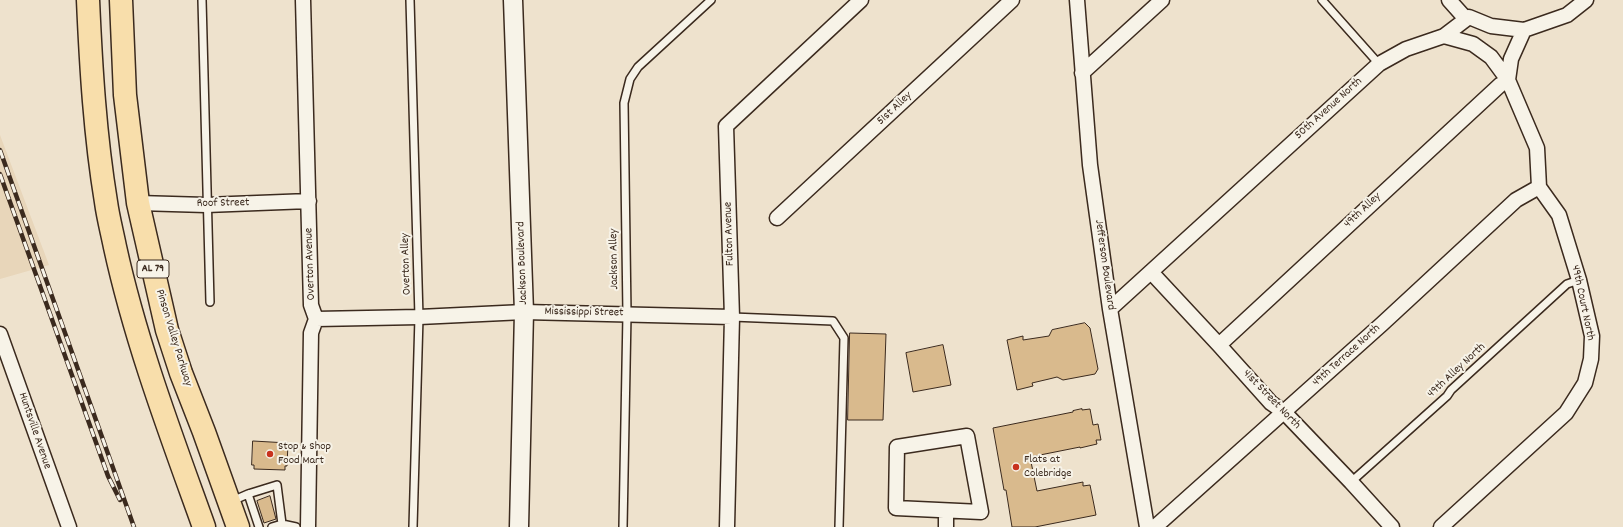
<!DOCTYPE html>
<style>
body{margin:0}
canvas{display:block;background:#eee2cd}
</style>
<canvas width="1623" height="527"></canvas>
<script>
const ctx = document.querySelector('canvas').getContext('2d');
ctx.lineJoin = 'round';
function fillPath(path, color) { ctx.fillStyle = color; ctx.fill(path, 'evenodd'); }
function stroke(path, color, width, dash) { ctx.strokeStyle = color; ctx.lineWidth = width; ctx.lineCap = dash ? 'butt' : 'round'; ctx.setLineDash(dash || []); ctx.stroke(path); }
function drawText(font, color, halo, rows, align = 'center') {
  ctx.font = font + ' Dekko,sans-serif'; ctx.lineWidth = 4; ctx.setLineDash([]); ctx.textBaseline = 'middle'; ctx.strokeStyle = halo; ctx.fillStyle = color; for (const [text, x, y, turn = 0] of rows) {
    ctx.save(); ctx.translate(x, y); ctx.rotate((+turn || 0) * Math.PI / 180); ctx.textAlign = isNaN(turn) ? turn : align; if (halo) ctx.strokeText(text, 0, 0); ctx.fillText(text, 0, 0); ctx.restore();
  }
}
const built = new Path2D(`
 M0,135L49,265L0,279Z`);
const building = new Path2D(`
 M1085,323L1090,328L1098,369L1095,374L1063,380L1057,377L1049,379L1032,383L1033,386L1017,390L1007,340L1023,336V340L1049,336L1052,330Z
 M850,333L886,334L883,420H848Z
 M943,345L951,385L913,392L906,353Z
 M1082,409V410L1090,409L1093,425L1098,424L1101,440H1096L1097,444L1080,448V447L1030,457L1037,491L1083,482V486L1090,485L1096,515L1035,527H1012L1006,490H1004L993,428L1073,412V411Z
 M253,441L288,443L287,466H285V470L254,469V465H252Z
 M270,496L276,519L264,523L257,501Z`);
const service = new Path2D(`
 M202,0L210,302
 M410,0L419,317L413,527
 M1322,0L1379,64
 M732,317L833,321L844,338L839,527
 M1351,482L1447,396L1451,390L1567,284L1579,280
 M248,494L277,485L282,524
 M232,501L248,494L259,527
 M272,527L282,524L296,527
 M623,527L627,314L624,103L630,79L638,67L711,0`);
const minor = new Path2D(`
 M303,0L311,305L316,319L311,333L308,527
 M1077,0L1090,165L1110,309L1147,527
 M1449,0L1466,19
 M1082,73L1162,0
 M138,203L206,205L309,201
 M777,218L1012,0
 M1151,272L1219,345L1271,403L1284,412L1351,482L1392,527
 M1110,309L1379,64L1406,49L1444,36L1469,17L1491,26L1524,30L1567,15L1586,0
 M316,319L419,317L524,312L732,317
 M0,334L69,527
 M1219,345L1500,85L1508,80L1511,59L1524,30
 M967,436L981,512L896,508L897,447Z
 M727,527L732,317L726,126L861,0
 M946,527V511
 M1155,527L1382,324L1516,200L1539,187
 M1441,527L1566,413L1585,383L1591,359L1592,336L1579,280L1559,215L1539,187L1537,148L1508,80L1491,57L1473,44L1444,36`);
const tertiary = new Path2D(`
 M513,0L524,312L519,527`);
const primary = new Path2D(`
 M88,0C91,68 95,135 106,202C108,217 112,232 115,247C136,343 171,435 204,527
 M121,0L125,95L138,203L167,330L181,373L204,432L238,527`);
const rail = new Path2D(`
 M0,150L134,527
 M0,174L108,476L120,500`);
const markers = [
 [270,454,4,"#c8321e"],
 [1016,467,4,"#c8321e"]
];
const shields = [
 [153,269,32]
];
const shieldNames = [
 ["AL 79",153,269]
];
const streetNames = [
 ["51st Alley",895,109,-43],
 ["50th Avenue North",1329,109,-42],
 ["Roof Street",223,204,-1],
 ["49th Alley",1363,211,-43],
 ["Fulton Avenue",730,234,-92],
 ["Jackson Alley",615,259,-91],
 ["Jackson Boulevard",523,263,-92],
 ["Overton Avenue",311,264,-92],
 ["Overton Alley",407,264,-92],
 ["Jefferson Boulevard",1104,265,82],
 ["49th Court North",1582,303,78],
 ["Mississippi Street",584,313,1],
 ["Pinson Valley Parkway",173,338,73],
 ["49th Terrace North",1347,356,-42],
 ["49th Alley North",1457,371,-43],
 ["41st Street North",1271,400,46],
 ["Huntsville Avenue",34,431,71]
];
const poiNames = [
 ["Stop & Shop",278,447],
 ["Food Mart",278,461],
 ["Flats at",1024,460],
 ["Colebridge",1024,474]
];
fillPath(built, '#e8d6ba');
fillPath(building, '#d9ba8d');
stroke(building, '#3b2a1e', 1);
stroke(service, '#3b2a1e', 10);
stroke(minor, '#3b2a1e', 17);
stroke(tertiary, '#3b2a1e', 21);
stroke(primary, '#3b2a1e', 25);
stroke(service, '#f7f3e8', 7);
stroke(minor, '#f7f3e8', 14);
stroke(tertiary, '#f7f3e8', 18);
stroke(primary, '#f8deab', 22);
stroke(rail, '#3b2a1e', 4.5);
stroke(rail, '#f7f3e8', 3, [9]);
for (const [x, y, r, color] of markers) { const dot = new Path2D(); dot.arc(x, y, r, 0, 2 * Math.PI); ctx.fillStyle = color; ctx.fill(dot); stroke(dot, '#f7f3e8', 1.5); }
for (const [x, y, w] of shields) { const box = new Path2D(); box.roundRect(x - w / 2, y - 9, w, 18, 3); ctx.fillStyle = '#f7f3e8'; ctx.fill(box); stroke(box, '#3b2a1e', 1); }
drawText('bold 11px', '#3b2a1e', null, shieldNames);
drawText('12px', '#3b2a1e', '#f7f3e8', streetNames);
drawText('12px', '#3b2a1e', '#f7f3e8', poiNames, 'left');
</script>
